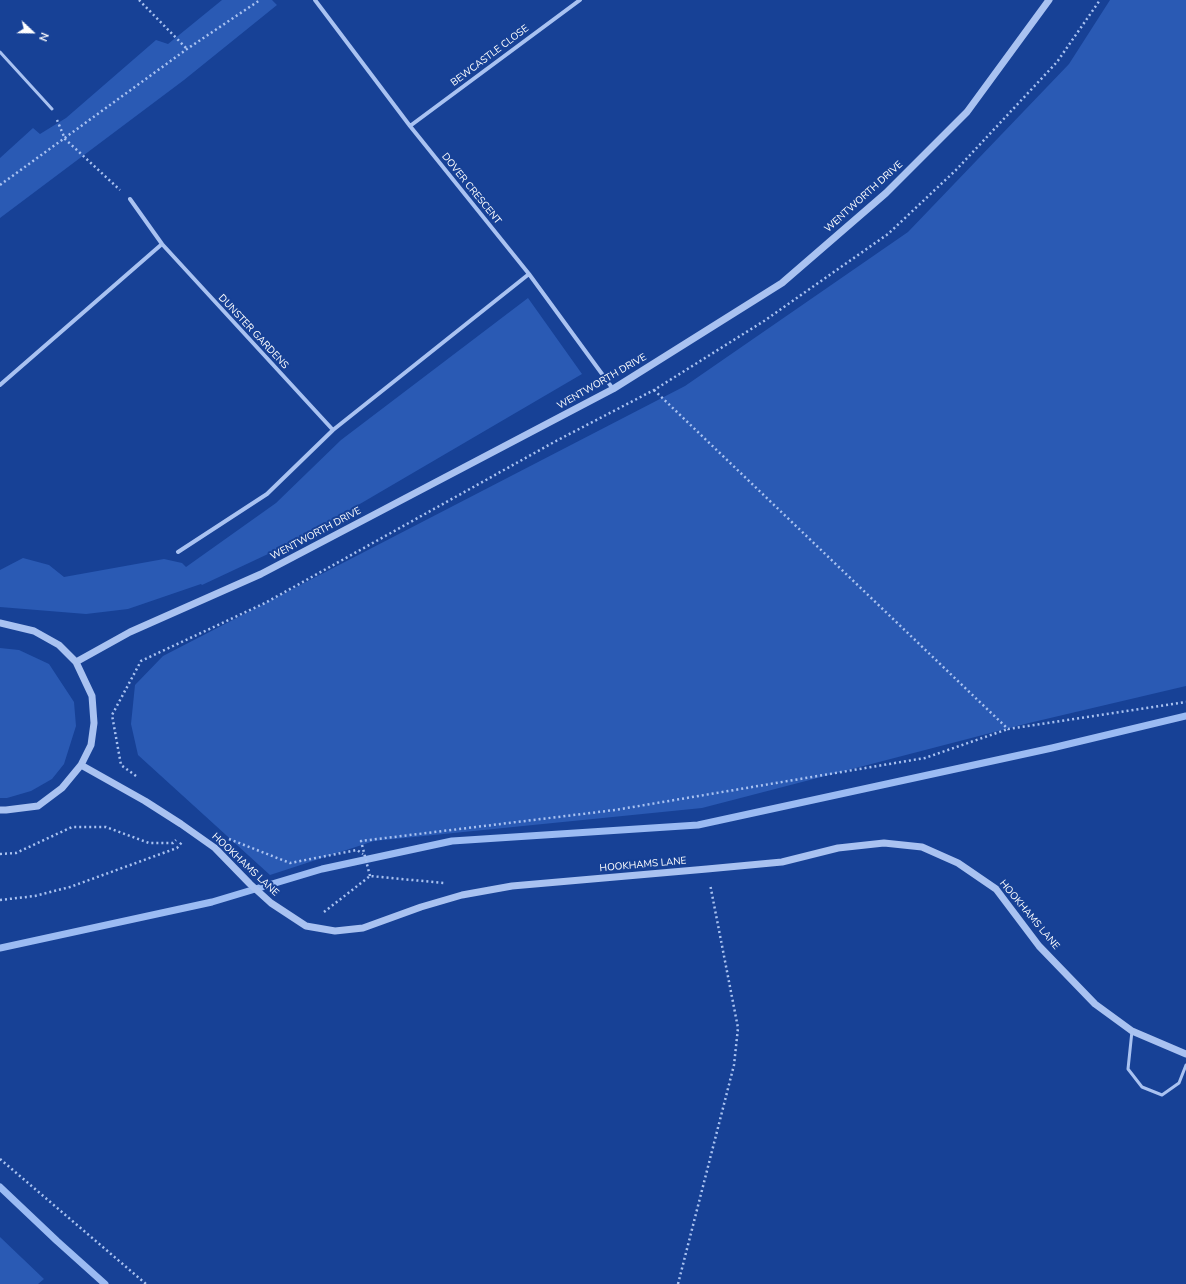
<!DOCTYPE html>
<style>
body{margin:0}
#map{position:relative;width:1186px;height:1284px;overflow:hidden;background:#174196;font-family:"Nunito Sans",sans-serif}
canvas{display:block}
.north{position:absolute;left:12px;top:12px;width:40px;height:40px;-webkit-text-stroke:3px #174196;paint-order:stroke;rotate:112deg;font-size:11px;font-weight:700;line-height:16px;text-align:center;color:#fff}
.north::after{content:'';display:block;margin:auto;width:14px;height:18px;background:#fff;clip-path:polygon(50% 0,100% 100%,50% 72%,0 100%)}
</style>
<div id="map">
<canvas width="1186" height="1284"></canvas>
<div class="north">N</div>
</div>
<script>
const ctx = document.querySelector('canvas').getContext('2d');
ctx.lineJoin = 'round';
function fillPath(path, color) { ctx.fillStyle = color; ctx.fill(path, 'evenodd'); }
function stroke(path, color, width, dash) { ctx.strokeStyle = color; ctx.lineWidth = width; ctx.lineCap = dash ? 'butt' : 'round'; ctx.setLineDash(dash || []); ctx.stroke(path); }
function drawText(font, color, halo, rows, align = 'center') {
  ctx.font = font + ' "Nunito Sans",sans-serif'; ctx.lineWidth = 4; ctx.setLineDash([]); ctx.textBaseline = 'middle'; ctx.strokeStyle = halo; ctx.fillStyle = color; for (const [text, x, y, turn = 0] of rows) {
    ctx.save(); ctx.translate(x, y); ctx.rotate((+turn || 0) * Math.PI / 180); ctx.textAlign = isNaN(turn) ? turn : align; if (halo) ctx.strokeText(text, 0, 0); ctx.fillText(text, 0, 0); ctx.restore();
  }
}
const green = new Path2D(`
 M222,0H272L277,5L184,80L0,218V158L33,128L40,134L66,118L156,40L168,44Z
 M1110,0H1186V686L1029,723L702,808L374,841L270,875L138,755L131,724L135,685L163,656L685,386L908,232L1069,64Z
 M528,298L582,374L300,539L202,585L201,584L128,609L86,614L0,607V570L23,558L49,565L64,577L164,559L182,563L186,567L276,503L341,440Z
 M0,648L19,650L49,664L74,702L76,726L64,764L52,779L31,791L7,798H0Z
 M0,1237L44,1279L38,1284H0Z`);
const stream = new Path2D(`
 M0,948L212,902L322,869L452,841L698,825L1052,748L1186,716
 M0,1187L57,1241L105,1284`);
const path = new Path2D(`
 M139,0L187,49
 M57,120L65,139L120,190
 M0,185L187,49L260,0
 M654,390L1008,729L1186,702
 M136,776L121,765L112,715L141,661L265,603L556,441L654,390L764,321L888,234L956,170L1057,62L1100,0
 M229,839L290,863L357,850L363,854
 M0,854L16,853L72,827H106L149,843H173L176,840
 M370,876L361,841L615,810L925,758L1008,729
 M0,900L35,896L70,887L177,848L182,842
 M324,912L370,876L444,883
 M0,1159L146,1284
 M678,1284L734,1065L738,1028L710,884`);
const service = new Path2D(`
 M0,52L52,109
 M1132,1031L1128,1069L1142,1087L1162,1095L1179,1083L1186,1065`);
const minor = new Path2D(`
 M315,0L410,126L529,274L613,389
 M410,126L580,0
 M130,199L162,244
 M0,385L162,244L333,430
 M178,552L267,494L333,430L529,274`);
const tertiary = new Path2D(`
 M0,623L34,631L59,645L76,662L92,696L94,723L91,745L81,765L62,788L38,806L6,810H0
 M76,662L130,632L261,574L613,389L782,283L886,193L967,112L1049,0
 M81,765L145,801L181,824L215,848L250,884L271,903L306,926L335,931L363,928L421,907L462,895L512,886L707,869L782,862L838,848L884,843L922,847L958,863L996,889L1039,946L1095,1004L1132,1031L1186,1054`);
const streetNames = [
 ["BEWCASTLE CLOSE",490,56,-37],
 ["DOVER CRESCENT",471,189,51],
 ["WENTWORTH DRIVE",864,197,-42],
 ["DUNSTER GARDENS",253,332,47],
 ["WENTWORTH DRIVE",602,382,-30],
 ["WENTWORTH DRIVE",316,534,-28],
 ["HOOKHAMS LANE",245,865,43],
 ["HOOKHAMS LANE",643,865,-5],
 ["HOOKHAMS LANE",1029,915,50]
];
fillPath(green, '#2a5ab4');
stroke(stream, '#9bbbf3', 7);
stroke(path, '#a9c2f1', 2.5, [2, 3]);
stroke(service, '#a9c2f1', 3);
stroke(minor, '#a9c2f1', 4);
stroke(tertiary, '#a9c2f1', 7);
drawText('10px', '#fff', '#174196', streetNames);
</script>
